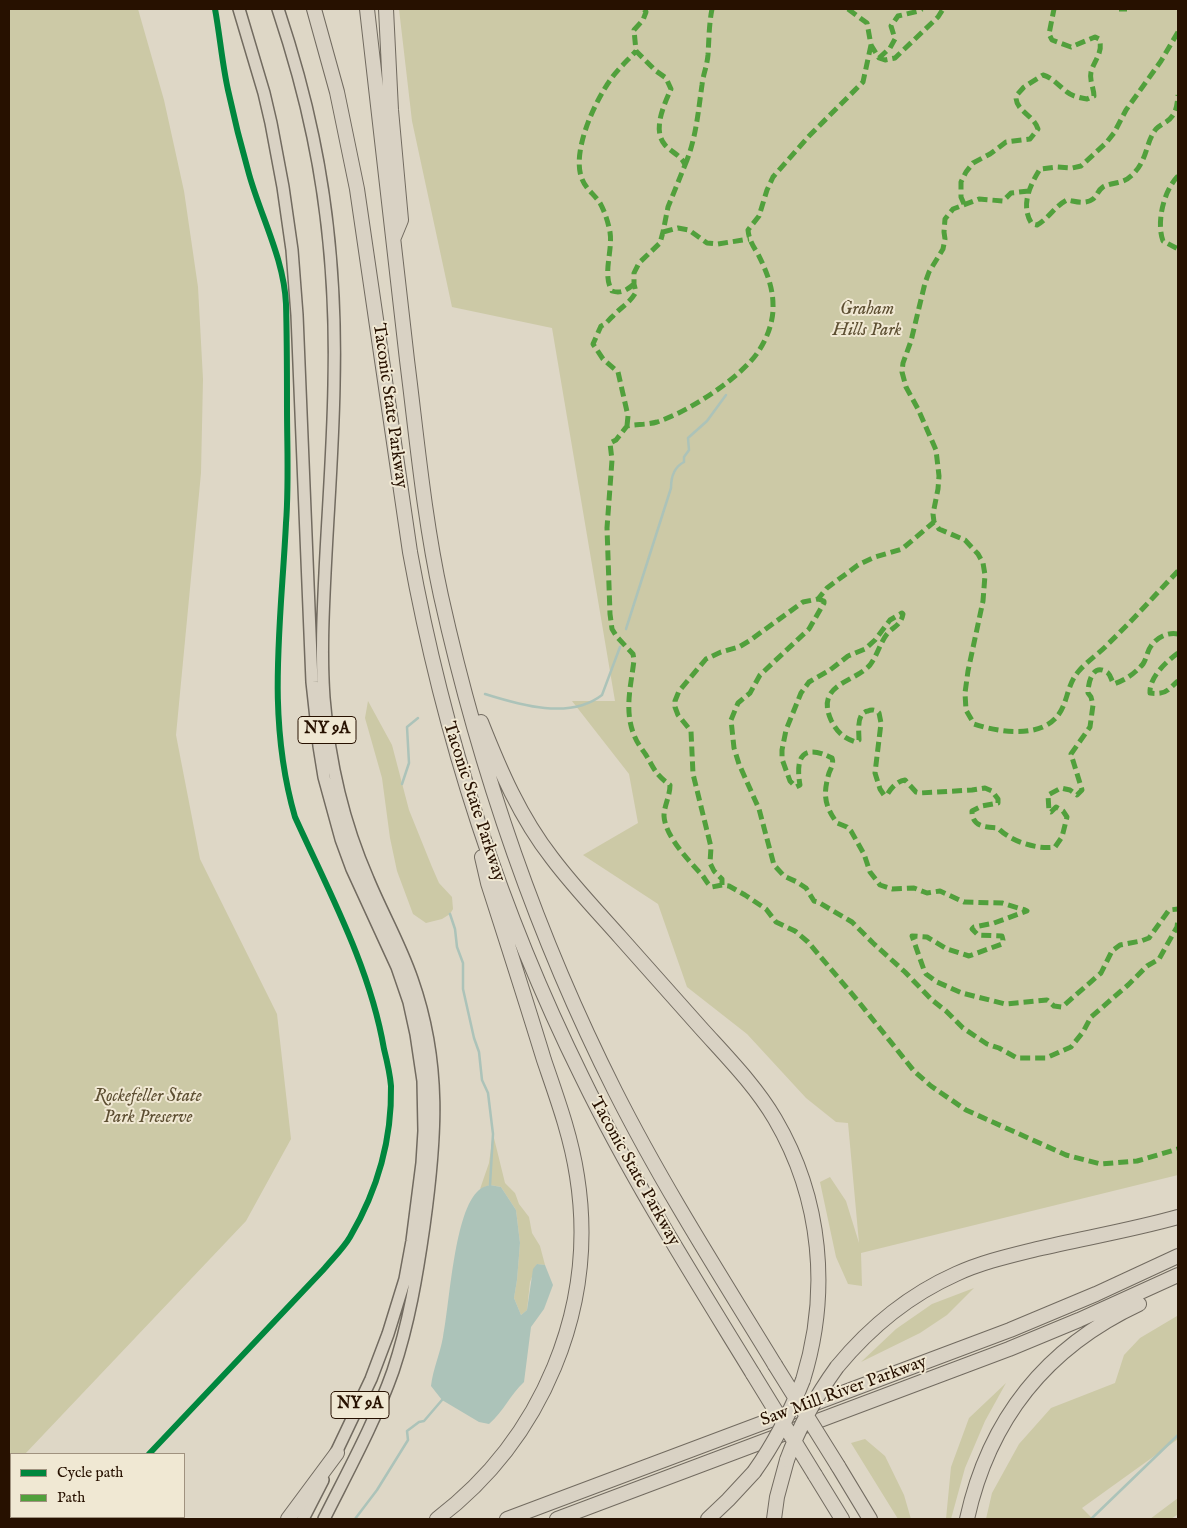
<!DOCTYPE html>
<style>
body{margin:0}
#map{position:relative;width:1187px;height:1528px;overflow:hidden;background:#ded7c6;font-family:"IM FELL English",serif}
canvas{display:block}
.frame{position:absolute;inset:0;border:10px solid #271100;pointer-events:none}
.legend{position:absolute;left:10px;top:1453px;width:175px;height:65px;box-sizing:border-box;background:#f0e8d3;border:1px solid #a0927f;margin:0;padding:6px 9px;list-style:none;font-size:15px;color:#271100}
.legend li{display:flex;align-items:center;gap:10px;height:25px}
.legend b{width:25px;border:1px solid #a0927f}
</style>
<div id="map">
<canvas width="1187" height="1528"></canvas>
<div class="frame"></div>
<ul class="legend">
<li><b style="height:6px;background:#00873e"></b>Cycle path</li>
<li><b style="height:6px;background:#51a03c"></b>Path</li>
</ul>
</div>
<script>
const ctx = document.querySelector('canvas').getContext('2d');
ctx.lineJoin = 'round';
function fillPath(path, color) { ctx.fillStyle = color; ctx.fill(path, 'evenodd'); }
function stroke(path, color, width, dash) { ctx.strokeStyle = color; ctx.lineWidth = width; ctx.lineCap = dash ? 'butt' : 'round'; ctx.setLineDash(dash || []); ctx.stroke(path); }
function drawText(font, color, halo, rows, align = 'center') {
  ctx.font = font + ' "IM FELL English",serif'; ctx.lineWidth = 4; ctx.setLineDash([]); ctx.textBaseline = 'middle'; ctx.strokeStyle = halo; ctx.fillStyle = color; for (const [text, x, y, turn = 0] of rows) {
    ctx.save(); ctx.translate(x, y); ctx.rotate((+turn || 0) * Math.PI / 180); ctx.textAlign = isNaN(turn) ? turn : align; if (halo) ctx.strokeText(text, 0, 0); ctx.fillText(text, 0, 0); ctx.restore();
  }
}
const green = new Path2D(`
 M9,9H138L164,100L184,191L198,287L203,379L201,473L176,735L200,859L277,1014L291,1139L246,1221L25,1454H11V1468L9,1471Z
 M399,9H1178V1175L861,1253L862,1286L848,1284L836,1257L820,1182L830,1177L846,1201L859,1243L848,1123L836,1122L806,1098L747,1034L687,987L658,904L583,855L638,823L629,774L572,701H615L552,328L452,307L412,121Z
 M368,701L392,745L409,810L432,867L439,883L452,897L453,909L450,914L442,919L426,923L413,914L397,871L390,838L382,778L365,718Z
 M493,1134L505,1183L515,1193L519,1204L529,1217L532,1233L540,1246L545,1265L537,1264L530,1282L527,1310L521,1315L514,1298L517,1280L520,1243L516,1210L501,1187L490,1185L480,1189L489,1163Z
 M974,1288L947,1315L920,1333L861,1362L896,1329L932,1304Z
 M1177,1316H1178V1439L1082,1508L1093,1519H986L992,1493L1019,1444L1051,1408L1115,1383L1124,1355L1140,1338Z
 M1006,1383L985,1421L965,1468L951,1519H946L951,1467L969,1418Z
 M865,1439L885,1456L904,1495L911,1519H898L851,1443Z
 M1178,1498L1177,1515L1171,1519H1150Z`);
const water = new Path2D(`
 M490,1185L501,1187L516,1210L520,1243L517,1280L514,1298L521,1315L527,1310L533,1269L537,1264L545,1265L553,1285L544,1309L531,1327L524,1382C510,1395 504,1411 489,1424L479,1422L442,1400L431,1386C433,1369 440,1354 443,1337C450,1303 454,1211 479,1190C482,1187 487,1186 490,1185Z`);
const stream = new Path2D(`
 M626,629L671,488C671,478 674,467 684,462V457L689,450L688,438L707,421L726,395
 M485,694C520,705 570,720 602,695L620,647
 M402,784L409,763L407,727L418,718
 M450,914L455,929L457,947L463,963V989L474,1038L479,1052L482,1080L488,1093L493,1134L490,1185
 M355,1519L377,1490L408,1440L407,1431L419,1422L424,1421L442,1400
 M1091,1519L1178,1435`);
const primary = new Path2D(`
 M239,9L264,93L271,123L283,187L292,250L297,315L312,682L319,746L324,777L341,839L352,869L397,967L409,1002L416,1034L423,1081L424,1131L422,1163L412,1241L405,1279L388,1334L371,1379L333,1459
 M278,9C292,51 304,93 313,137C330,218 336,303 334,385C333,448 328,510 325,573C323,614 321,656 324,698C329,760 343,822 368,879C382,913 400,944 412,979C442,1064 436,1139 424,1226C417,1275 409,1323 393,1371C375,1422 348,1471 324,1519
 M303,1519L323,1480`);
const highway = new Path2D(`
 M314,9L337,92L357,189L410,552C443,734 500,911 582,1077C632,1180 693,1276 753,1374
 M367,9C380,126 394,243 407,360C417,439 424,518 441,596C479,767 536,934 615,1091C663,1186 720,1275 775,1365
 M386,9L391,110L401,220L394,237
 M481,722C500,770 520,817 552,858C573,886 597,911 620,937C647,967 673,997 700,1027C726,1056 755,1085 775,1119C822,1199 830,1293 803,1380
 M837,1367C870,1327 909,1295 956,1274C982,1262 1009,1256 1037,1249C1084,1238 1132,1230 1178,1217
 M838,1466L870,1519
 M815,1475L842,1519
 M288,1519L337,1453
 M437,1519C542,1439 598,1308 577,1176C571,1136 557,1098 544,1060C526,1001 507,942 488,883L482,857
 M507,1519L1010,1330L1096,1294L1178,1256
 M557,1519L1009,1349L1079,1320L1178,1275
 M708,1519L728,1500L754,1472
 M774,1519L777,1497L787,1460
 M967,1519C989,1419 1047,1347 1139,1304`);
const highwayBridge = new Path2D(`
 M775,1365L838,1466
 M753,1374L815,1475
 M787,1460C799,1427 816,1396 837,1367
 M754,1472C774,1444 790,1413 803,1380`);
const quiet = new Path2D(`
 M848,9L867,23L871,45L879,58L885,60L895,58L938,17L943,9
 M1119,9H1127
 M1178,32L1161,61L1126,110L1114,133L1106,143L1081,166L1072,168L1057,167L1040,169C1030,185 1020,206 1032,224L1037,225C1049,218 1055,206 1067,200C1075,201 1085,205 1093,199C1097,196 1098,190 1103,187C1112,182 1123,184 1131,176C1148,161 1145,143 1156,129C1159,126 1163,124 1166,122C1176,115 1177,107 1178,95
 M871,45L863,82L809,136L773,177L767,190L759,216L748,230C749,240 753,246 758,254C766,270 773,287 773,305C774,325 763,349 749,363C727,386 687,412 657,422C647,425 636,424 627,426L616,440L610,443L612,460L607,528L610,614L612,629L617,637L633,654L634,660C631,686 624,710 634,735C637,743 642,749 646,755C655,770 655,774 670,785C670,796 664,806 664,816C665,836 689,861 702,875C706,880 707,884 712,887L722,885L729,886L745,895L766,909L776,922L795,931L808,942L858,1001L914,1071L931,1086L966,1110L1066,1155L1101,1164L1137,1161L1178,1149
 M879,58L890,48L895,39L891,26L898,16L919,11L922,9
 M685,165C696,139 698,113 702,85C703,75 707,66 708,55C709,39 709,24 712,9
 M1178,176C1164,190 1156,222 1163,241L1178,249
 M1029,191L1011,193L1003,201L979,199L953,209L945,219L944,232L945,239L943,249L929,272L925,283L911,341L903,363L902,372L906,387L918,409L936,450L939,476L938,489L933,514L934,522L939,529L965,540L978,554L983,563L985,575L983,601L968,671L965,693L966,710L974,724C995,731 1024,736 1045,726C1070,713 1063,690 1078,672C1087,661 1100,653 1109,643C1133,620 1155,595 1178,571
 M964,204L961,197V182L966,172L973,163L990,154L1006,142L1030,139L1038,129C1034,115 1015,111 1016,96L1024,87L1043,75C1053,78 1059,86 1067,92C1072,96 1080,98 1087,99L1094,96C1094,88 1089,80 1091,72C1094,61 1104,51 1099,39L1095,37L1071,47L1052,40L1049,34L1054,9
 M663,232L678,228L689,230L707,243L718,244L749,239
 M634,284C627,290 621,294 612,291C602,274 613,251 610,232C608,222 605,212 600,203C594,194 586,189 582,179C571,152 595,101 611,79C618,69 628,60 636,51
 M627,426L628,416L618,372L603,359L593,344L601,326C607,324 608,320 613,316C621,307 630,303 636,292L634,284V273L639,263L660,243L663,232L668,207L685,165C682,156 671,152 665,145C652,130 664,105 671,89L666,78L656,71L636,51L634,30L643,20L646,12L644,9
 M818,599L824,601V603L809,629L760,675L750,693L738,703L731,720L734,748L739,764L759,809L774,865L784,876L797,882L806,888L814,901L818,902L852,922L873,943L905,972L932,1000L946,1011L963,1028L987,1044L999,1048L1017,1058H1046L1071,1047L1083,1032L1091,1017L1128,985L1147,966L1159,959L1177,927L1178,919
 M1178,634C1168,632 1157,637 1151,646C1147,651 1147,658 1143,664C1134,674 1127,679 1114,684C1111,680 1111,676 1108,673C1093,662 1088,682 1088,693L1091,697L1093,705L1090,727L1071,754L1082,790L1077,795L1070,790L1061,788L1048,795L1049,811L1051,812L1056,807L1063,811L1067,817L1062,837L1055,847C1037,850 1010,841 998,828C985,827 972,827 972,811L982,806L998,803V799L992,791L985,788L972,790L920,793L916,792L905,780C897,781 891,788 887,795H884L880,789L875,773L881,723L879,713C876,710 872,709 868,711C856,713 859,731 859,740L856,742C843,738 837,732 831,720C815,684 854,683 870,665C877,656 880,643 887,634C893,627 901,625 903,614L902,613L890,620L875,640L865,649L848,656L830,670L809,682L801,693L786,730L782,750V759L790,781L796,787L800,785C795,757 803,743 832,758C834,763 831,768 829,773C823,794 824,805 837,823L847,827L851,831L864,854L870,872L880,885L892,889L914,888L927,893L940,891L964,902L1002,903L1025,910L1027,911L994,923L974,927L972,929L978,935L1002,936L1003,940L1002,944L969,956L947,949L927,937L912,936L924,970L926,974L937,982L962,993L1005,1004L1047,1000L1054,1006L1062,1007L1101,973L1112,951L1120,945L1141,941L1149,938L1169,910L1178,909
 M1178,653C1167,661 1149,677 1150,693C1167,695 1167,690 1178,681
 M722,885V879L714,871L710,863L711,847L693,774L691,731L678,715L675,707V701L679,691L706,659L721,652L739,647L749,641L803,602L818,599L827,588L858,565L875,557L902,549L934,522`);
const cycleway = new Path2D(`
 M149,1454L324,1269C332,1259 343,1249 350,1237C377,1191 392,1140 391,1086C390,1074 387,1061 384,1049C370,967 329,892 295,817C266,717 281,624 286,523C289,484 287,446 287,407C287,373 287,339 286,304C284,259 261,217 249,174C241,146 234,118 228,90C222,63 220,36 215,9`);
const shields = [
 [327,730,58],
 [360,1405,58]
];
const shieldNames = [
 ["NY 9A",327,730],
 ["NY 9A",360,1405]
];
const parkNames = [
 ["Graham",867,310],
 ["Hills Park",867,331],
 ["Rockefeller State",148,1097],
 ["Park Preserve",148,1118]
];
const streetNames = [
 ["Taconic State Parkway",389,406,82],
 ["Taconic State Parkway",473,802,72],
 ["Taconic State Parkway",634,1172,61],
 ["Saw Mill River Parkway",844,1392,-20]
];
fillPath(green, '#ccc9a6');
fillPath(water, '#acc3b9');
stroke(stream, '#acc3b9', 2.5);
stroke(primary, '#726b60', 14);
stroke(highway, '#726b60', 16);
stroke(primary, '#d9d2c4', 11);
stroke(highway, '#d9d2c4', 14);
stroke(highwayBridge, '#726b60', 16, []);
stroke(highwayBridge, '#d9d2c4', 14);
stroke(quiet, '#51a03c', 5, [10, 5]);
stroke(cycleway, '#00873e', 6);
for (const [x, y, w] of shields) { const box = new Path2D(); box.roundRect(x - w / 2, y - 13.5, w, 27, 4); ctx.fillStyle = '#f0e8d3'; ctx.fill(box); stroke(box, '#271100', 1); }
drawText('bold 16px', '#271100', null, shieldNames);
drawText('italic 18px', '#5c4e31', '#f0e8d3', parkNames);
drawText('18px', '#271100', '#f0e8d3', streetNames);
</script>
